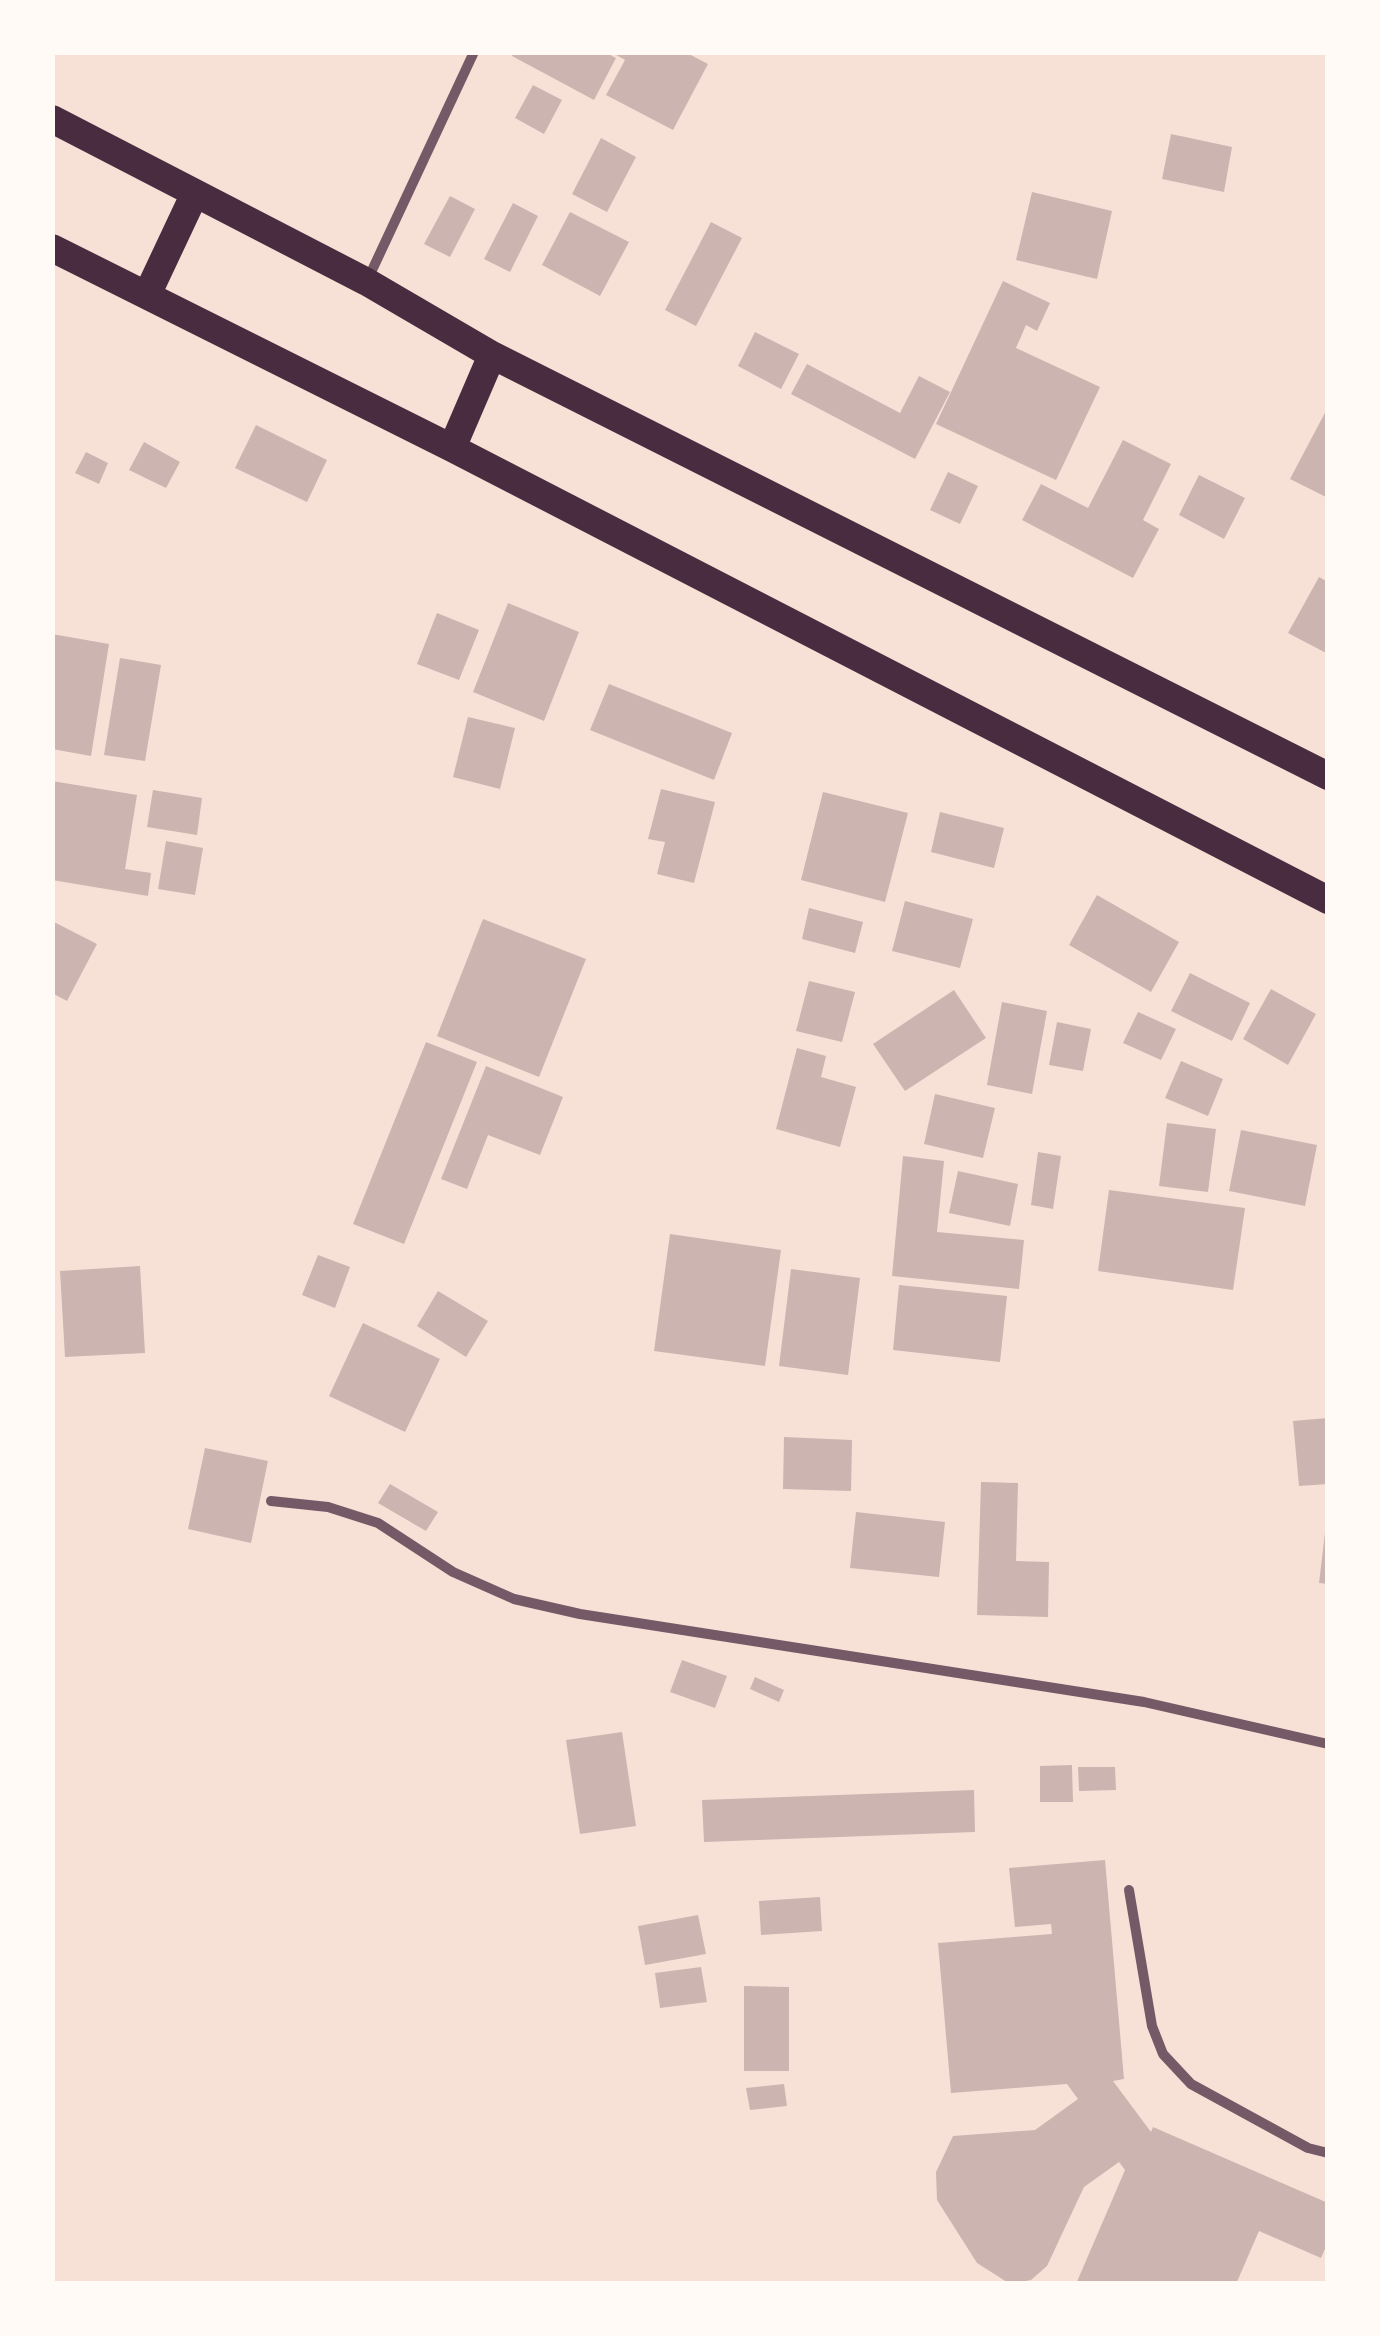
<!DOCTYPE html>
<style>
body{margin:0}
#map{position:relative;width:1380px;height:2336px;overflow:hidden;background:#f7e1d7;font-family:Lora,serif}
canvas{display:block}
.frame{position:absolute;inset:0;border:55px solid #fffaf5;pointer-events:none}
</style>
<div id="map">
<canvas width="1380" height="2336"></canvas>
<div class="frame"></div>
</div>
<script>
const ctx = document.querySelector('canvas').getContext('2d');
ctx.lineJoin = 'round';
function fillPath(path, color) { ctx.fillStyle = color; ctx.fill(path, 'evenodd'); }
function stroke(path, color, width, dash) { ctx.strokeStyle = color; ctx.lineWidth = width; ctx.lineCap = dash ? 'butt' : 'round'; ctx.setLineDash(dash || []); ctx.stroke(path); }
const building = new Path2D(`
 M514,52H605L616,58L594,100L512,56Z
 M611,52H685L708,64L673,130L606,95L625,60Z
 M533,85L562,100L544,134L515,118Z
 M1171,134L1232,147L1224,192L1162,179Z
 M601,138L636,157L607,212L572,194Z
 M1032,192L1112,211L1097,279L1016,260Z
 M450,196L475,209L450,257L424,244Z
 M513,203L538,216L510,272L484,259Z
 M570,212L629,242L600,296L542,265Z
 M711,222L742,238L696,326L665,310Z
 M1003,281L1050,303L1037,331L1026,325L1016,348L1100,387L1056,480L936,424Z
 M755,332L799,354L781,389L738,366Z
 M807,364L900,413L919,376L950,392L915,459L791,394Z
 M1328,407V498L1290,479Z
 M256,425L327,460L307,502L235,468Z
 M1123,440L1171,464L1143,520L1159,529L1133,578L1022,520L1041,484L1088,508Z
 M144,442L180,462L166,488L129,470Z
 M86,452L108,463L99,484L75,473Z
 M948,472L978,486L960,524L930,510Z
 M1199,475L1245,498L1224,539L1179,515Z
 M1319,577L1328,582V654L1288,633Z
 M508,603L579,632L544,721L473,692Z
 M437,613L479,630L459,680L417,664Z
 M52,634L109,644L91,756L52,749Z
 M120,658L161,665L145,761L104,755Z
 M609,684L732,733L714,780L590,730Z
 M468,717L515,728L500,789L453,777Z
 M52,781L137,795L125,869L151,873L148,896L52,880Z
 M661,789L715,802L694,883L657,874L665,842L648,839Z
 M153,790L202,798L197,835L147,827Z
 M823,792L908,813L885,902L801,880Z
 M940,812L1004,828L994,868L931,852Z
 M166,841L203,848L195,895L158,889Z
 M1097,895L1179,942L1151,992L1069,945Z
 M905,901L973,919L960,968L892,951Z
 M809,908L863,922L855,953L802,939Z
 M483,919L586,959L539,1077L437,1036Z
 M52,921L97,944L67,1001L52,993Z
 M1190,973L1250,1003L1232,1041L1171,1011Z
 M809,981L855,992L842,1042L796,1031Z
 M1271,989L1316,1014L1288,1065L1243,1039Z
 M954,990L986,1038L905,1091L873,1044Z
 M1002,1002L1047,1011L1032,1094L987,1085Z
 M1138,1012L1176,1029L1161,1060L1123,1043Z
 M1057,1022L1091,1029L1083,1071L1049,1065Z
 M426,1042L477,1062L404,1244L353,1224Z
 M797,1048L826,1056L821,1077L856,1087L840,1147L776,1129Z
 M1181,1061L1223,1079L1208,1116L1165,1098Z
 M486,1066L563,1097L540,1155L488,1135L467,1189L441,1179Z
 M935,1094L995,1108L983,1158L924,1144Z
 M1167,1123L1216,1129L1208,1192L1159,1186Z
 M1241,1130L1317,1145L1305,1206L1229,1191Z
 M1038,1152L1061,1156L1053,1209L1031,1205Z
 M903,1156L944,1161L937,1232L1024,1240L1019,1289L892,1276Z
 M958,1171L1018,1184L1010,1226L949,1213Z
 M1109,1190L1245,1208L1233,1290L1098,1271Z
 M670,1234L781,1250L765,1366L654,1351Z
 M318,1255L350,1267L335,1308L302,1295Z
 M140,1266L145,1353L65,1357L60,1271Z
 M791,1269L860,1278L848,1375L779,1366Z
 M899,1285L1007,1296L1000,1362L893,1350Z
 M438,1291L488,1321L466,1357L417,1326Z
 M363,1323L440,1359L405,1432L329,1396Z
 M1328,1418V1484L1299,1486L1293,1421Z
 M784,1437L852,1440L851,1491L783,1489Z
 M205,1448L268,1461L251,1543L188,1529Z
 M981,1482L1018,1483L1016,1561L1049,1562L1048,1617L977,1615Z
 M390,1484L438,1512L426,1531L378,1503Z
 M856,1512L945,1522L939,1577L850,1568Z
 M1325,1533H1328V1584L1319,1583Z
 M682,1660L727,1676L715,1708L670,1692Z
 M755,1677L784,1690L779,1702L750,1689Z
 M622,1732L636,1826L580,1834L566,1740Z
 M1072,1765L1073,1802H1040V1766Z
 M1078,1767H1115L1116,1790L1079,1791Z
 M974,1790L975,1832L704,1842L702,1800Z
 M1105,1860L1124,2079L1113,2081L1151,2132L1153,2127L1328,2203V2242L1321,2258L1259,2231L1236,2284H1076L1125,2170L1119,2162L1084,2187L1047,2266L1031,2280L1010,2284L977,2263L937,2200L936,2172L953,2136L1035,2130L1078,2099L1067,2084L951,2093L938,1943L1052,1934L1051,1924L1015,1927L1009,1868Z
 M820,1897L822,1931L761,1935L759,1901Z
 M698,1915L706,1954L645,1965L638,1926Z
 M701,1967L707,2002L660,2008L655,1973Z
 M744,1986L789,1987V2071H744Z
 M784,2084L787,2106L750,2110L746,2088Z`);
const minor = new Path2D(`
 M367,281L474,52
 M271,1501L328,1507L378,1523L453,1572L514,1599L580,1614L1144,1702L1328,1744
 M1129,1890L1152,2026L1163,2054L1191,2084L1308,2148L1328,2153`);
const trunk = new Path2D(`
 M52,119L367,282L492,355L1328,776
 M52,248L452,448L1328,900
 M147,295L195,193
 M452,448L492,355`);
fillPath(building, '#ccb4b1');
stroke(minor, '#755966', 10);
stroke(trunk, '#4a2c40', 28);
</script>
